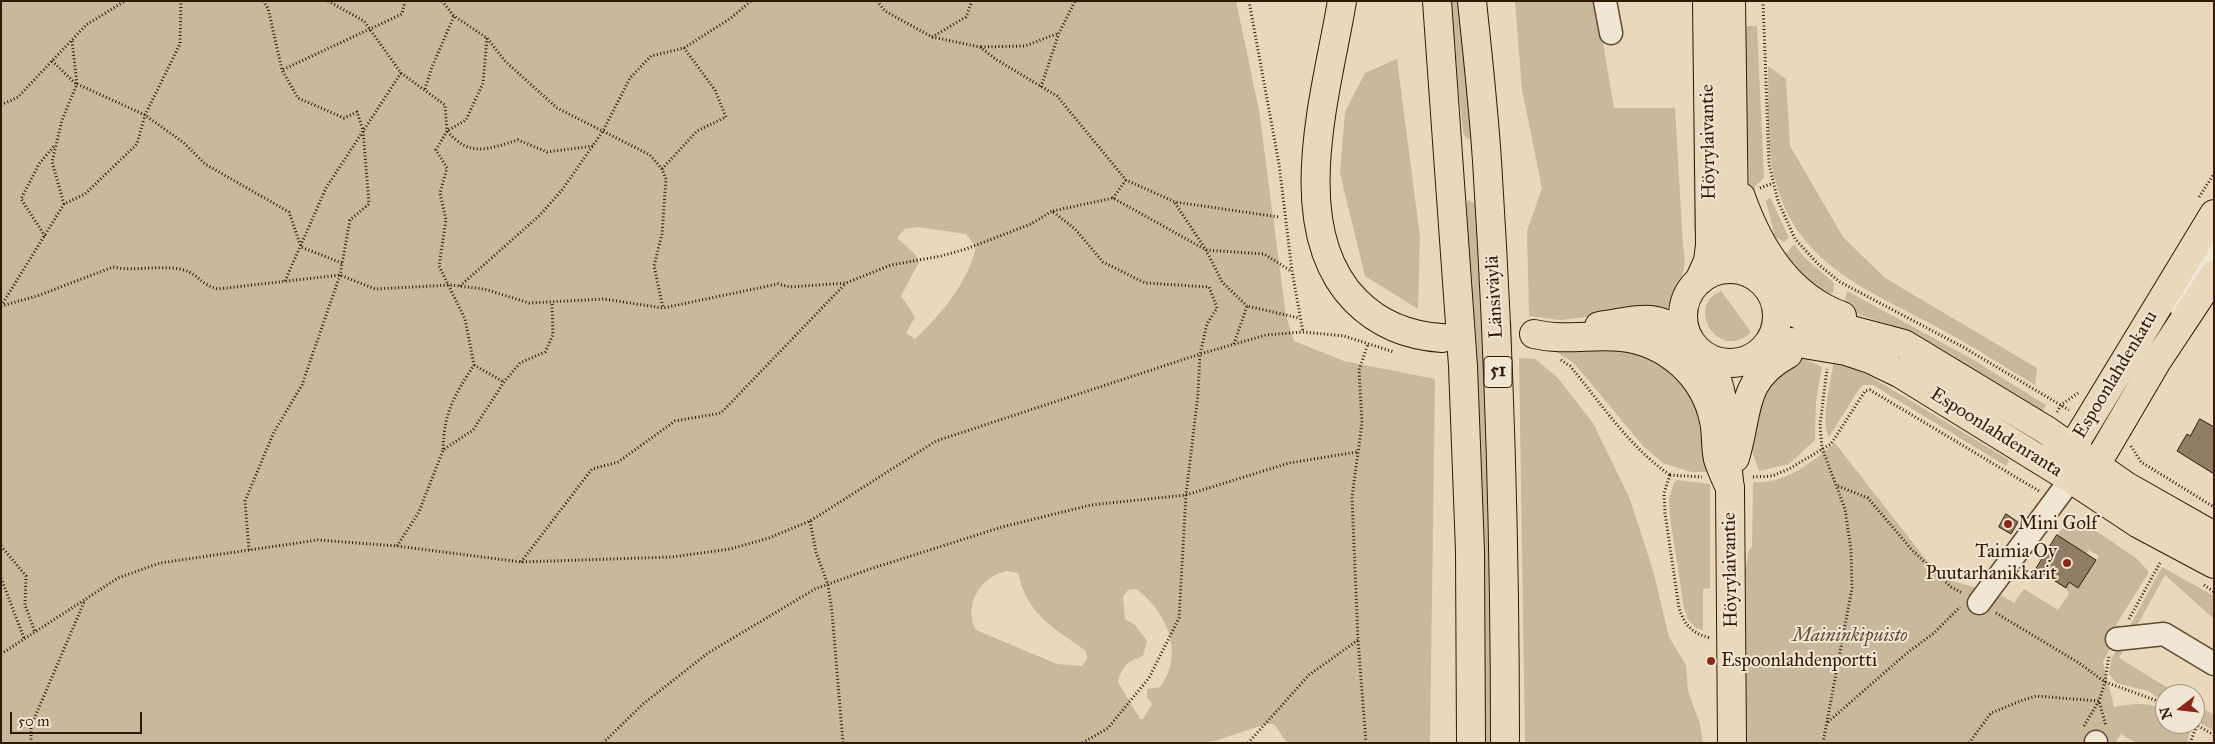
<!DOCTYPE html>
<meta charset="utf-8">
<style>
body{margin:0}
#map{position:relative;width:2215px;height:744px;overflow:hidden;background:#e9d8bc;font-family:"IM FELL Great Primer",serif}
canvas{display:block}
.frame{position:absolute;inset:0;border:2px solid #321a02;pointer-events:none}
.north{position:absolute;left:2155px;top:684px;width:50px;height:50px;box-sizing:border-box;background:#f1e6d3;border:1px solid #a5947f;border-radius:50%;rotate:254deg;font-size:14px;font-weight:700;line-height:20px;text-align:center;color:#321a02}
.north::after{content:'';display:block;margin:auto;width:18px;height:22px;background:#8f2418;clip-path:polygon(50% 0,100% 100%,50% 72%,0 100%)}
.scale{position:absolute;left:10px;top:712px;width:132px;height:22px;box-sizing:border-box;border:2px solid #321a02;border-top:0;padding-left:6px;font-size:15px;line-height:18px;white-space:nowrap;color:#321a02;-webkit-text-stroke:4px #f1e6d3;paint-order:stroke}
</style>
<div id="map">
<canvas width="2215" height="744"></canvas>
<div class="frame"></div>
<div class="north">N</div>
<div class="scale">50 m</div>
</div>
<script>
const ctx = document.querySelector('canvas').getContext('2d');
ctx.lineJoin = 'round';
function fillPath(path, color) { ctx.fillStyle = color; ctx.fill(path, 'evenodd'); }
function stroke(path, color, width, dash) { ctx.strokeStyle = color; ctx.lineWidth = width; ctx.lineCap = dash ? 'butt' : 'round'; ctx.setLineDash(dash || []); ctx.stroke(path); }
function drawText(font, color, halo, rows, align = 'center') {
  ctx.font = font + ' "IM FELL Great Primer",serif'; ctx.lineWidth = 4; ctx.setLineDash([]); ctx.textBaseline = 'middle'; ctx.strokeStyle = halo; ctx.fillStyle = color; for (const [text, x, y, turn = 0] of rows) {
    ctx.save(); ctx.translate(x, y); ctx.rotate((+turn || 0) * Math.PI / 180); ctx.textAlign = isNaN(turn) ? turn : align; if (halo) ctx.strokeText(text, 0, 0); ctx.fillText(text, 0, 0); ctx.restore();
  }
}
const green = new Path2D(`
 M1,1H1236L1259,110L1286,316L1294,341L1344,361L1435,379L1430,743H1287L1274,724H1266L1208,743H1ZM917,227L966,234L976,247C967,284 943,312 915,339L906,333L915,317L901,296L919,262L915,254L897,238L905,229ZM1006,571L1018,573C1028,616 1053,627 1086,651L1087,659L1082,666L1057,664L976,630C963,605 980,577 1006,571ZM1136,589C1166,610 1186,654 1160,687L1147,689V697L1152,704L1143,719H1140L1118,682C1122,666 1128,661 1143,656L1147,641L1135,625L1125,619L1123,597L1128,590Z
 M1450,1H1461L1473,136L1471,138L1467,139L1463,133Z
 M1515,1H1596L1614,108H1675L1683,246C1689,268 1678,291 1667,309L1647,306L1621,308L1606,315L1560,320L1529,316L1527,231L1542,188L1522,90Z
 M1692,1H1700V231L1694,230Z
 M1744,26H1757L1764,178L1755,186V197H1751L1749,182Z
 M1397,59L1420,237L1418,309L1365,276L1340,173L1345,112L1365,73Z
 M1768,66L1786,79L1790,146L1843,237L1885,278L2037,368L2035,385C2003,366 1971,345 1937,327C1871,291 1801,267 1777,187C1765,149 1769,105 1768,66Z
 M1770,197L1789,238L1784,242L1775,237L1766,201Z
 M1468,200L1477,204L1479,235L1491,546L1493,743H1483L1472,311L1466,204Z
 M1794,244L1805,258L1834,283L1833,293L1817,294L1781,250L1787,253Z
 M1721,291L1751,332C1719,363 1684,306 1721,291Z
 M1847,291L1972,359L2046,405L2038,418L1889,325L1843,309Z
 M1585,345L1655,355L1697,397L1711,472H1691L1663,463L1643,446L1574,363L1550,348Z
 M1519,358L1535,359L1557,377L1593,423L1630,499L1654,574L1669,637L1686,665L1688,691L1700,724L1703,743H1525Z
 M1804,358L1822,367L1816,401L1815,440L1789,464L1759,471L1751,448L1760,394L1794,361Z
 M1834,361L1868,375L2009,460L2006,466L1873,385H1863L1859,389L1829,437C1820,422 1831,379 1834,361Z
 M1835,443L1927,561L1949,580L2001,595L2014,603L2024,589L2058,610L2069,594L2066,588L2069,582L2078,588L2099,556L2089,550L2086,554L2057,535L2074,516L2136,558L2149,572L2116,625L2120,628L2103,662L2114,707C2133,704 2149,701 2165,711V724H2186L2191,728L2187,743H2136L2121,734L2115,743H1744L1742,587L1749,550L1752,547L1753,482C1787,484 1810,463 1835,443Z
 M1678,480L1710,484V588L1703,589V630L1696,628L1688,620L1684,608L1670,517L1669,499L1674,482Z
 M2162,567L2214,596V619L2165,575L2119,658L2178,694H2165V702L2148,691L2116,683L2109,674L2111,660Z
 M2195,704L2214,715V731L2195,720Z`);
const building = new Path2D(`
 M2200,419L2214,427V474L2177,451L2187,434L2190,436Z
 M2006,514L2018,522L2011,534L1999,527Z
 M2057,535L2096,560L2078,588L2069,582L2066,588L2036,569Z`);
const highwayTunnel = new Path2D(`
 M1442,338L1519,336`);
const path = new Path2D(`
 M263,1L268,8L282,70L402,14L405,1
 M328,1L364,21L401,73L445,105L447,131L436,150L447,168L440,193L446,220L439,266L465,319L474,365C454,396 444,412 443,450
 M442,1L454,16L487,38L506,62L557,108L650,155L662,169L666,179L662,234L654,266L663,308
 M877,1L885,11L932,37L980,47L997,60L1057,96L1126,180L1175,202L1279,217
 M1249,1L1279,164L1292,271L1303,332
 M1763,1L1769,164L1778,201L1795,239L1819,265L1840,282L1963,347L2069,410
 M932,37L966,17L972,1
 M487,38L483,83L466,120L447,131C470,158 488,149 518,140L547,152L593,146
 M72,41L77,84
 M981,47L1025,46L1059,33
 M52,61L76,84
 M1041,87L1059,33L1075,1
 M425,89L432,67L454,16
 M1,105L18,97L86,25L125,1
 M662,169L697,131L726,117L715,90L684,48
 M1760,188L1773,183
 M2199,197L2214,174
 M1113,198L1126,180
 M1175,203L1206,250L1222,282L1247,306
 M64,204L52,162L62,120L77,84L145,115L184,143L205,164L289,212L301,247L342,263
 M1053,211L1113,198L1206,250L1264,254L1291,271
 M45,236L21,199L39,164L55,145
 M285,281L326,188L401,73
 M460,286L540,215L562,190L603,131L630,78L651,56L684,48L731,18L751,1
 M1,306L37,296L113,267C136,272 161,264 184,270C198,274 201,285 218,289L340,275L375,289L450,285L484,289L529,303L604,299L663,308L778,284L790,287L846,283L891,265L941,256L966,249L1031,224L1052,211L1075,229L1103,262L1145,283L1209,287L1217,308L1207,324L1200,354L1198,394L1186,495L1179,618L1149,678L1108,728L1082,743
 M1,306L64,204L85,194L137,144L145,115L180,44L181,1
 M1234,344L1247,306L1299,318
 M1561,360L1570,366C1601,403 1629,447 1670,475
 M474,365L504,382
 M2057,412L2061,405L2078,393
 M2131,446L2141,462L2214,507
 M1670,475L1664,493L1665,513L1679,608C1685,626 1692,633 1710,638
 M1670,475L1702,477
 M1753,477L1772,476L1789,469L1831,444L1865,391L1870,390L2039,491
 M1838,486L1868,498L1912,550L1951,587L1962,593
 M810,521L816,552L828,585L832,612L843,743
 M1,546L26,576L25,605L35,632
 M397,546L419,512L443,450L473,430L504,382L520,363L545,352L553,335L552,302
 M249,550L245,501L274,432L302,385L340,275L350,220L369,204L363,130L357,112L344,118L298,98L282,70
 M521,562L592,469L618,462L675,421L721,413L846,283
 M1,578L24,638
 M2204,585L2214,592
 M1996,613L2079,663L2105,682L2155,700L2165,706
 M2129,619L2161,561
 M1,654L118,578L160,563L318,540L397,546L521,562L672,557L730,549L769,538L810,521L936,441L1200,354L1266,335L1303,332L1344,336L1394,352
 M1828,722L1907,653L1934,633L1960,607
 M2195,724L2214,735
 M2084,726L2099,701L2105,682L2109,655
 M31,743V726L85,600
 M603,743L643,704L708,653L815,589L870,569L1002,527L1091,505L1186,495L1289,463L1357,452
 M1248,743L1309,675L1358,640
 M1366,743L1358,640L1352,497L1362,423L1359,370L1368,344
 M1823,743L1852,588L1851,550L1845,509L1822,448L1820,425L1827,369
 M1969,743L1991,713L2023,700L2036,696L2099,701L2106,726
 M2190,743L2197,725`);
const minor = new Path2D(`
 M1605,1L1611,33
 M2179,305L2214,248
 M1979,603L2071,479
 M2117,639L2164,634L2214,664
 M2096,743V742`);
const major = new Path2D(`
 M1731,1L1734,220L1737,254L1749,273
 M1741,197C1759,248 1788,296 1842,316
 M1683 316a47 47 0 1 1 94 0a47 47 0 1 1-94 0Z
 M1699,281L1708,261L1710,245L1707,1
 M1774,297L1789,310L1806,318L1904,344L2046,430L2126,486L2214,536
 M1765,348L1777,343L1792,342L1846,351L1870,359L1901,374L2071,479L2139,524L2214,564
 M1703,355C1731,386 1723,447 1730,488L1732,743
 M1735,458C1749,412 1740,380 1788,354
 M2072,465V448L2214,214
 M2081,474L2096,465L2157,361L2214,275`);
const highway = new Path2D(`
 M1342,1C1327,92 1284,228 1356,301C1380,325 1409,336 1442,338
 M1437,1L1463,366L1470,551L1471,743
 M1472,1C1478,60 1485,119 1488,178C1500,366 1505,554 1505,743
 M1599,326C1636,321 1655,311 1687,336
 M1534,334C1564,341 1592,334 1622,337C1667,342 1705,376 1714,421C1717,434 1715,447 1718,459C1721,469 1726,479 1730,488`);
const markers = [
 [2008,524,5,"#8f2418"],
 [2067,563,5,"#8f2418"],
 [1711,661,5,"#8f2418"]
];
const shields = [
 [1498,372,28]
];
const shieldNames = [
 ["51",1498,372]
];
const streetNames = [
 ["Höyrylaivantie",1709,142,-91],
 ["Länsiväylä",1495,297,-93],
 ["Espoonlahdenkatu",2116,375,-59],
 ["Espoonlahdenranta",1996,433,32],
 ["Höyrylaivantie",1731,570,-91]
];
const poiNames = [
 ["Mini Golf",2018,524],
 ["Taimia Oy",2057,552,"right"],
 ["Puutarhanikkarit",2057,574,"right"],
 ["Espoonlahdenportti",1721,661]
];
const parkNames = [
 ["Maininkipuisto",1850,636]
];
fillPath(green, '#cab89c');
fillPath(building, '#917d63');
stroke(building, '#321a02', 1);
stroke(highwayTunnel, '#c4b297', 28, [28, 14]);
stroke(minor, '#604a30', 25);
stroke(major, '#321a02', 30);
stroke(highway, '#321a02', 30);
stroke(path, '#321a02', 3, [1, 2.5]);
stroke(minor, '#f1e6d3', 22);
stroke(major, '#e9d8bc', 28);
stroke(highway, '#e9d8bc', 28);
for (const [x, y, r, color] of markers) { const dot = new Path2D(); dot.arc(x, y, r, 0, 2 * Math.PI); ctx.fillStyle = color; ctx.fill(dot); stroke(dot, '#f1e6d3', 2); }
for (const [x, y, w] of shields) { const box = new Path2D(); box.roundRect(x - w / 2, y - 15.5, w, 31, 4); ctx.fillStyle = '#f1e6d3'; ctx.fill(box); stroke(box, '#321a02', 1); }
drawText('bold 18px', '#321a02', null, shieldNames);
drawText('19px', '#321a02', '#f1e6d3', streetNames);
drawText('19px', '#321a02', '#f1e6d3', poiNames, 'left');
drawText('italic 19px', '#604930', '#f1e6d3', parkNames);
</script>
